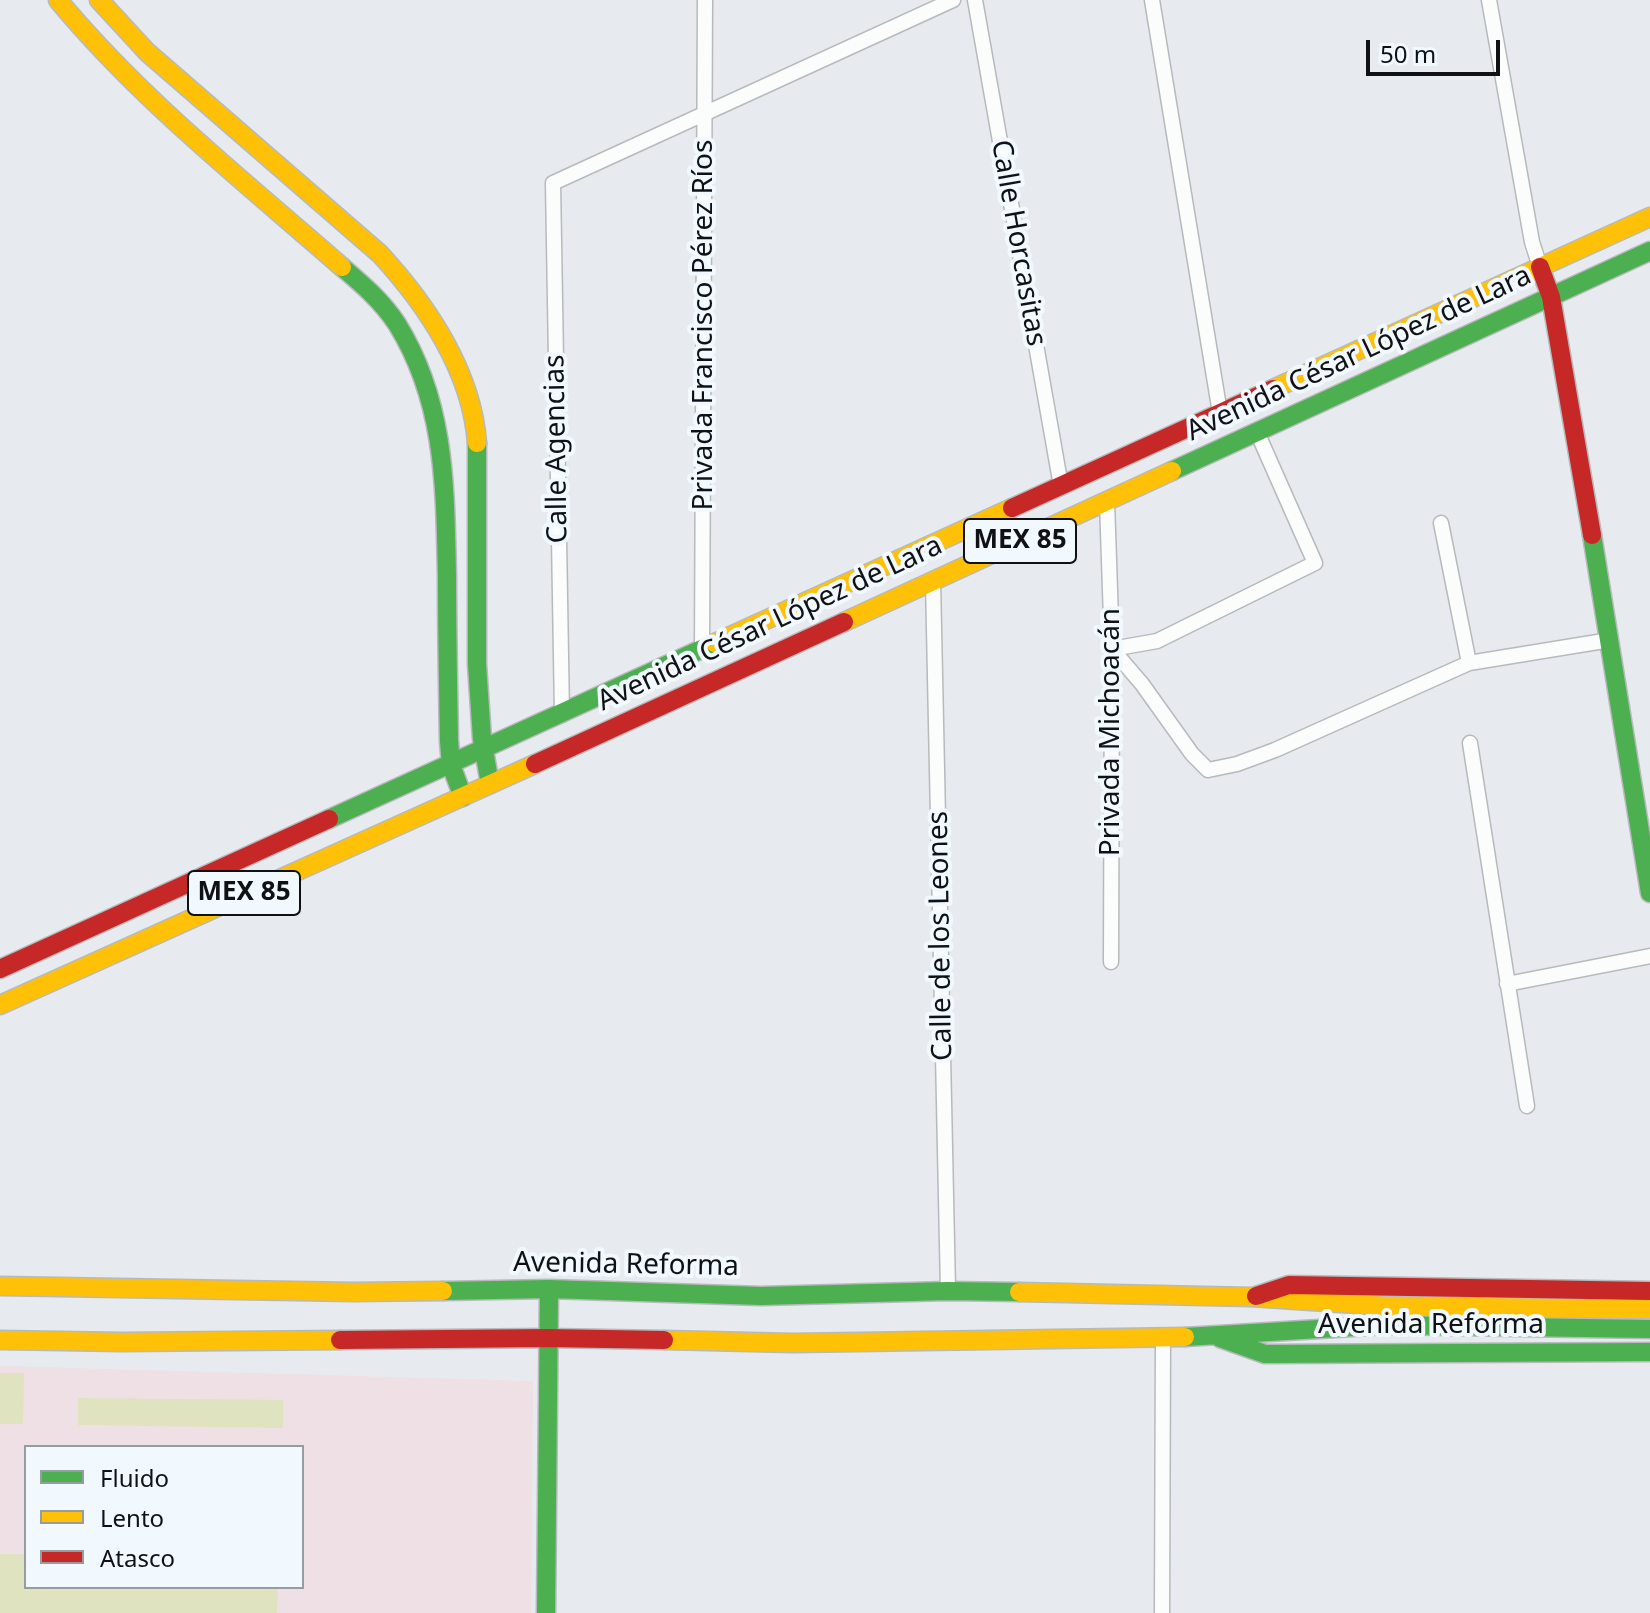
<!DOCTYPE html>
<meta charset="utf-8">
<style>
body{margin:0}
#map{position:relative;width:1650px;height:1613px;overflow:hidden;background:#e7eaee;font-family:"Noto Sans",sans-serif}
canvas{display:block}
.legend{position:absolute;left:24px;top:1445px;width:280px;height:144px;box-sizing:border-box;background:#f1f8fe;border:2px solid #979ca0;margin:0;padding:10px 14px;list-style:none;font-size:24px;color:#0f1114}
.legend li{display:flex;align-items:center;gap:16px;height:40px}
.legend b{width:40px;border:2px solid #979ca0}
.scale{position:absolute;left:1366px;top:40px;width:134px;height:36px;box-sizing:border-box;border:4px solid #0f1114;border-top:0;padding-left:10px;font-size:24px;line-height:28px;white-space:nowrap;color:#0f1114;-webkit-text-stroke:6px #f1f8fe;paint-order:stroke}
</style>
<div id="map">
<canvas width="1650" height="1613"></canvas>
<ul class="legend">
<li><b style="height:10px;background:#4caf50"></b>Fluido</li>
<li><b style="height:10px;background:#ffc107"></b>Lento</li>
<li><b style="height:10px;background:#c62828"></b>Atasco</li>
</ul>
<div class="scale">50 m</div>
</div>
<script>
const ctx = document.querySelector('canvas').getContext('2d');
ctx.lineJoin = 'round';
function fillPath(path, color) { ctx.fillStyle = color; ctx.fill(path, 'evenodd'); }
function stroke(path, color, width, dash) { ctx.strokeStyle = color; ctx.lineWidth = width; ctx.lineCap = dash ? 'butt' : 'round'; ctx.setLineDash(dash || []); ctx.stroke(path); }
function drawText(font, color, halo, rows, align = 'center') {
  ctx.font = font + ' "Noto Sans",sans-serif'; ctx.lineWidth = 8; ctx.setLineDash([]); ctx.textBaseline = 'middle'; ctx.strokeStyle = halo; ctx.fillStyle = color; for (const [text, x, y, turn = 0] of rows) {
    ctx.save(); ctx.translate(x, y); ctx.rotate((+turn || 0) * Math.PI / 180); ctx.textAlign = isNaN(turn) ? turn : align; if (halo) ctx.strokeText(text, 0, 0); ctx.fillText(text, 0, 0); ctx.restore();
  }
}
const education = new Path2D(`
 M0,1366L533,1381L531,1613H0ZM26,1447H302V1587H26Z`);
const green = new Path2D(`
 M0,1373H24L23,1424H0Z
 M78,1398L283,1400V1428L78,1425Z
 M0,1554H26V1587H278L277,1613H0Z`);
const street = new Path2D(`
 M975,0L1061,486
 M1152,0L1220,413
 M1489,0L1532,242L1540,267
 M1107,501L1112,649L1111,962
 M1441,523L1469,663
 M933,581L948,1291
 M1112,649L1142,684L1192,754L1208,770L1237,764L1275,750L1469,663L1610,640
 M1112,649L1157,641L1315,563L1257,432
 M702,650L705,0
 M562,715L553,183L953,0
 M1470,743L1527,1106
 M1507,984L1650,956
 M1162,1613L1163,1338`);
const fast = new Path2D(`
 M342,267C362,284 382,301 397,324C446,403 445,488 447,577C447,631 448,686 449,741L451,765L463,797
 M477,443V664L482,739L490,784
 M1172,471L1650,251
 M1592,535L1650,893
 M329,819L715,643
 M443,1291L549,1289L761,1296L948,1291L1019,1292
 M1185,1337L1387,1325L1650,1329
 M1220,1338L1265,1354L1650,1352
 M546,1613L549,1289`);
const slow = new Path2D(`
 M58,0C141,100 244,181 342,267
 M99,0L147,52L380,254C427,305 472,372 477,443
 M1273,389L1650,217
 M844,622L1172,471
 M715,643L1012,508
 M0,1005L535,764
 M0,1286L353,1292L443,1291
 M1019,1292L1251,1297L1386,1306L1650,1309
 M0,1340L122,1342L340,1340
 M664,1340L793,1343L1185,1337`);
const jam = new Path2D(`
 M1540,267L1551,297L1592,535
 M1012,508L1273,389
 M535,764L844,622
 M0,969L329,819
 M1256,1296L1289,1285L1650,1291
 M340,1340L548,1338L664,1340`);
const shields = [
 [1020,541,112],
 [244,893,112]
];
const shieldNames = [
 ["MEX 85",1020,541],
 ["MEX 85",244,893]
];
const streetNames = [
 ["Calle Horcasitas",1018,243,80],
 ["Privada Francisco Pérez Ríos",704,325,-90],
 ["Avenida César López de Lara",1359,354,-25],
 ["Calle Agencias",557,449,-91],
 ["Avenida César López de Lara",770,624,-25],
 ["Privada Michoacán",1111,732,-90],
 ["Calle de los Leones",941,936,-91],
 ["Avenida Reforma",626,1265,1],
 ["Avenida Reforma",1431,1325]
];
fillPath(education, '#eee0e4');
fillPath(green, '#dfe3bf');
stroke(street, '#b7babc', 17);
stroke(fast, '#b7babc', 21);
stroke(slow, '#b7babc', 21);
stroke(jam, '#b7babc', 21);
stroke(street, '#fbfcfc', 14);
stroke(fast, '#4caf50', 18);
stroke(slow, '#ffc107', 18);
stroke(jam, '#c62828', 18);
for (const [x, y, w] of shields) { const box = new Path2D(); box.roundRect(x - w / 2, y - 22, w, 44, 6); ctx.fillStyle = '#f1f8fe'; ctx.fill(box); stroke(box, '#0f1114', 2); }
drawText('bold 26px', '#0f1114', null, shieldNames);
drawText('28px', '#0f1114', '#f1f8fe', streetNames);
</script>
